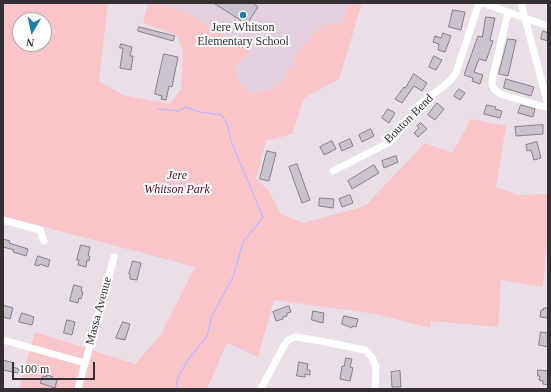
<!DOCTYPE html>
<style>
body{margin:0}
#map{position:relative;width:551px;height:392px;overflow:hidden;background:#eadee8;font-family:Georgia,serif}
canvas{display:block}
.frame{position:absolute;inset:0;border:4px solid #342f33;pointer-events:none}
.north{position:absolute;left:12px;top:12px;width:40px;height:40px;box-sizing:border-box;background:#fff;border:1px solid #aeacad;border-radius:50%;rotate:189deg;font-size:11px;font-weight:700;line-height:16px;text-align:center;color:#342f33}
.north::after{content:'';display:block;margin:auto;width:14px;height:18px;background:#1b7ea9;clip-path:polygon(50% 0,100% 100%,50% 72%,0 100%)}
.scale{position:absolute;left:12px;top:362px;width:83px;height:18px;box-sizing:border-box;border:2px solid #342f33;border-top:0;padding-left:5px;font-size:12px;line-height:14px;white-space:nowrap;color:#342f33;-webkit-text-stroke:3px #fff;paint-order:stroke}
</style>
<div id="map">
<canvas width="551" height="392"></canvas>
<div class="frame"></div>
<div class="north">N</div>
<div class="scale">100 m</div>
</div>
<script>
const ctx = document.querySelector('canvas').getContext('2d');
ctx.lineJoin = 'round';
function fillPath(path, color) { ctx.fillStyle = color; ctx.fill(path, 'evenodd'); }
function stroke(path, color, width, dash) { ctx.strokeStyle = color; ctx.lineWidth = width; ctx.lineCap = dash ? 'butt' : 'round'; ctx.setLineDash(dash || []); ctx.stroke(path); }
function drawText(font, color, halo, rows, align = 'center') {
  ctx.font = font + ' Georgia,serif'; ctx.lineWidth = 4; ctx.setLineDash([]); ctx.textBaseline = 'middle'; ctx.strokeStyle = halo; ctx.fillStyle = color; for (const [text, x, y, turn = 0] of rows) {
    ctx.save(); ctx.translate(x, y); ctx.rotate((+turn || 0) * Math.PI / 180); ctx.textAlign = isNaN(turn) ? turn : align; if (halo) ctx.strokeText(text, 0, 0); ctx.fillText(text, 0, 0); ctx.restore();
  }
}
const built = new Path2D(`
 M148,3H348L344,21L339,24L324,25L297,52L292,63L281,82L269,90L249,93L239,83L234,66L252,53Z`);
const green = new Path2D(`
 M3,3H108L99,81L123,95L170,104L181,89L183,51L177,35L143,23L148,3L184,11L252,52L235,66L239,83L249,93L269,90L281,82L292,63L297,52L316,31L324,25L339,24L344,21L348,3H362L339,79L304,98L292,134L266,141L256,178L268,190L281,214L303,223L365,206L425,143L452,153L471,119L506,126L496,187L518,195L548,194V225L543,287L501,280L498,327L431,321L430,328L376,314L274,300L258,357L227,343L207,389H19L35,332L135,364L160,336L195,267L3,216ZM20,20H44V44H20Z`);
const stream = new Path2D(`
 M158,109L178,111L186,107L200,112L222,115L228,126L231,141L263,217L243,242L233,277L212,316L207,336L188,360L177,379V389`);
const building = new Path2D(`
 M214,3H253L258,7L247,24Z
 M453,10L465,12L461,30L449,27Z
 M486,17L495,18L490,40L493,41L486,61L479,59L474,72L483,75L480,84L472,81L473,78L464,75L478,36L482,37Z
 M139,27L175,36L173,41L138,31Z
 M543,31L548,33V41L541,39Z
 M443,33L451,36L445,52L438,50L439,44L433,42L435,36L441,38Z
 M508,39L516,40L508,76L499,74Z
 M121,44L132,47L130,56H133L131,70L120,68L123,48H120Z
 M164,54L178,57L172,87L169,86L166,100L161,99L162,96L155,94Z
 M434,56L442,60L436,70L429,67Z
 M414,74L427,83L422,91L414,86L402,103L395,99L404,87L405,88Z
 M506,79L534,87L531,96L504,88Z
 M459,89L465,93L460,100L454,96Z
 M437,103L444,109L435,120L428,115Z
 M487,105L496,107L495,109L502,111L500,118L484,114Z
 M521,105L535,109L533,117L518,113Z
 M388,109L395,113L389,123L382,118Z
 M421,123L427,129L418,137L414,133L419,128L417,126Z
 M543,125V134L516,136L515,127Z
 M371,129L374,136L362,142L359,135Z
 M350,139L353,146L342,151L339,144Z
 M332,141L336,149L324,155L320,147Z
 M537,142L541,158L534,160L531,150L527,151L526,145Z
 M267,151L276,153L269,181L260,179Z
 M396,156L398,162L384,168L382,161Z
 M297,164L310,200L302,203L289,167Z
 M374,165L379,173L352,189L348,181Z
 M350,195L353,203L342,207L339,199Z
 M320,198L334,199L333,208L319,206Z
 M3,239L10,241L9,243L28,249L26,256L13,252L14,250L3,247Z
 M81,245L90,247L88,256H90L89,261L87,260L86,267L78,265L79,260H77Z
 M38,256L50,260L48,267L40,264L39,266L35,265Z
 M133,261L141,263L137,280L130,279V274H129Z
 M74,285L82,287L81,291L83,292L81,299L79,298L78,303L70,301Z
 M3,305L13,308L10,319L3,317Z
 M289,306L291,312L287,313V316L283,317V319L276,321L273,312Z
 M544,308H548V318L540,317L541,310H543Z
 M313,311L324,313L323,323L312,320Z
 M22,313L34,317L32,325L19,322Z
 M344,316L358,319L356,327L352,326V328L342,324Z
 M67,320L75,322L72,335L64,333Z
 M123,322L130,324L125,340L116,338Z
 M541,332L548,333V347L539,345Z
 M346,358L352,359L350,367L353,368L350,381L340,379L342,366H344Z
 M3,360L14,363L13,367L19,369L18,373L3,370Z
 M299,362L308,364L307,370H310V375L305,374V377L297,376Z
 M538,370L548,371V385L543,384V381L539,380L540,376H538Z
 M400,371L401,387H392L391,372Z
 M47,375L53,377L52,379L57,380L55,388L40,383L43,376L46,377Z`);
const minor = new Path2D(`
 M482,3L548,26
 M521,3L548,105
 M508,12L493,76L492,84L494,89L500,94L548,108
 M333,171L390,142L398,133L418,106L450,81L456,73L479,3
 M3,220L40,230L44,241
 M3,340L85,363
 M78,389L114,257
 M261,389L285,344L288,340L295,337L315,340L365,350L372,357L376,367L375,389`);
const markers = [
 [243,15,4,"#1b7ea9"]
];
const poiNames = [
 ["Jere Whitson",243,28],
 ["Elementary School",243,42]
];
const streetNames = [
 ["Bouton Bend",409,119,-45],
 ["Massa Avenue",99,311,-75]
];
const parkNames = [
 ["Jere",177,176],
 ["Whitson Park",177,190]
];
fillPath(built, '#e3d0df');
fillPath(green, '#fac5c9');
stroke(stream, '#c6baf9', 1.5);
fillPath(building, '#cac3ce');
stroke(building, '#86808a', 1);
stroke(minor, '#fff', 7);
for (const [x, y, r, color] of markers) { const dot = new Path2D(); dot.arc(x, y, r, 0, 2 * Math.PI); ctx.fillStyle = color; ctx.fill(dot); stroke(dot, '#fff', 1.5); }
drawText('12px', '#342f33', '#fff', poiNames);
drawText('12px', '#342f33', '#fff', streetNames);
drawText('italic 12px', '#5e061f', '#fff', parkNames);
</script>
